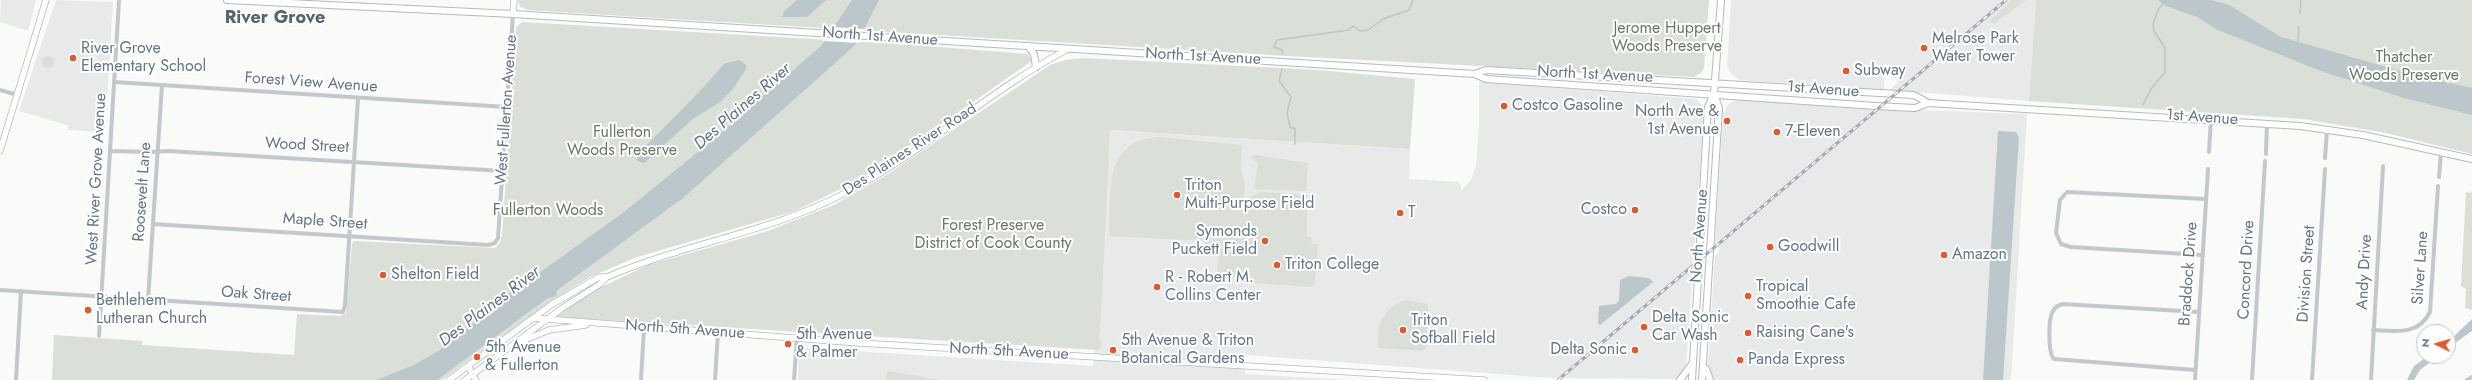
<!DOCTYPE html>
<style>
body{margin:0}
#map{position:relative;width:2472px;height:380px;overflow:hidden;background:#fafaf8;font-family:Jost,sans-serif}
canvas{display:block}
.north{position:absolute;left:2416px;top:324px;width:40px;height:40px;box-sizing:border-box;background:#fff;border:1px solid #c1c8cd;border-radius:50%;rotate:275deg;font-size:11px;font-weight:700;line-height:16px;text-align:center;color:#657683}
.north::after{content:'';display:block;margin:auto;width:14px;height:18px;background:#e4572e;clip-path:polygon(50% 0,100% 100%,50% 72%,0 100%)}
</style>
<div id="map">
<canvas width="2472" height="380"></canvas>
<div class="north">N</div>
</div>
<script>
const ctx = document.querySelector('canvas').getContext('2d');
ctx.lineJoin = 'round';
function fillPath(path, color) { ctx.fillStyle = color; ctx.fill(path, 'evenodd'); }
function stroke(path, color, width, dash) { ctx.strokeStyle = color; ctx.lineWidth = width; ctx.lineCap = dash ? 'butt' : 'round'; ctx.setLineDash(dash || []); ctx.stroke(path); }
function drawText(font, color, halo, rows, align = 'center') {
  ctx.font = font + ' Jost,sans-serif'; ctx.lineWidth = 4; ctx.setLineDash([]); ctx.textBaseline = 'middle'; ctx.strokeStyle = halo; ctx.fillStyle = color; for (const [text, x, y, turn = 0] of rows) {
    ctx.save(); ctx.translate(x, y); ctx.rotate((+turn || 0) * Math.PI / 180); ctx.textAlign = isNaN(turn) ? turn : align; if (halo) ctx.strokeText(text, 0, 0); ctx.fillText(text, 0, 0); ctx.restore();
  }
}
const built = new Path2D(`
 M1,0H36L28,31L0,22Z
 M56,0L113,2L105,132L68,130V125L19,111Z
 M1731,0H2036L2029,101L1890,90L1898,82L1885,68L1884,90L1740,80L1731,74L1727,65Z
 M1479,82L1696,99L1702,105L1704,113L1686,367L1678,379L1551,378L1246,355L1245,374L1351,380H798L799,352L807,348L1093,366L1110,130L1410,149L1409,179L1459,182L1462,190L1471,180L1476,166L1479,128Z
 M1739,99L1894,109L2027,114L2011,380H1713L1709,375L1708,365L1715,256L1719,252V240L1715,243L1723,114L1728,104Z`);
const green = new Path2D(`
 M518,0H1709L1704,68L1701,73L1693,77L1288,56L623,16L528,10L520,7Z
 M2012,0H2026L1994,24L1990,20Z
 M2036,0H2472V154L2386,133L2303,119L2029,101Z
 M522,22L914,45L1027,54L1033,60L920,139L855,182L795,211L637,257L590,277L556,298L442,380H52L54,335L142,341V345L294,355L297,314L340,316L346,313L352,244L354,241L495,248L500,242L502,236L516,28Z
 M42 62a6 6 0 1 1 12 0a6 6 0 1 1-12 0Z
 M1084,58L1318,70L1415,79L1410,149L1110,130L1101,316L1099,339L1102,342L1100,349L1097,350L556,317L593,291L648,265L768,231L834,205L888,174L1050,65L1065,60Z
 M1159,137L1242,145L1241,169L1245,185L1243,200L1262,192L1307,195V236L1312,237L1311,244H1318L1315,283L1311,287L1238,282V277L1217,276L1219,252L1215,251V247L1205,246V241L1109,236C1112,194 1101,141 1159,137Z
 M1255,155L1308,163L1306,191L1254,189L1258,163L1251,158Z
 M2472,190V310L2465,308L2466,289L2461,286L2466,192L2471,193Z
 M1406,300L1428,304L1427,347L1423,351L1379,348C1375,325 1383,308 1406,300Z
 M887,371L942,380H886Z`);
const water = new Path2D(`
 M797,0H826L807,17H782L784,11Z
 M852,0H879L857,43L833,65L683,198L560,288L556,292L557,296L548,298L437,380H376L414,365L440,350L484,315L490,305L528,281L624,212L709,143L821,46Z
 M2158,0H2211L2229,5L2281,37L2415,75L2472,88V115L2404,98L2321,71L2218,30L2197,17L2166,6Z
 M739,60L746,65V69L733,89L719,103L694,118L644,163L637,161L638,154L701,90L724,64Z
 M1998,131L2016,132L2019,137L2003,380H1983Z
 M1629,276L1649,278L1653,282L1600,325L1598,323L1599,306L1616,304L1619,300L1620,280Z
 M2472,319V331L2448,348V342Z
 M2428,356H2438L2420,370L2414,380H2407L2414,366Z`);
const pier = new Path2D(`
 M830,27L867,29L859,43L822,41Z`);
const stream = new Path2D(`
 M2300,13L2301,0
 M2298,42L2299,26
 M1283,54L1282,50L1274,47L1277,40L1349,30L1353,26L1360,31L1368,30L1383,19L1409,10L1413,0
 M1282,69L1279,81L1291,97L1287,113L1290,127L1295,129V144
 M2143,105L2151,89L2165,72V48L2154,31L2153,24L2158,10L2166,0`);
const street = new Path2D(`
 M114,82L507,107
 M0,90L17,95
 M110,151L150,152L168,151L503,171
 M2209,152L2211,119
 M2266,154L2267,123
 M2325,158L2327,129
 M2439,177L2441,152
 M153,224L488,245L495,243L498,238L513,14
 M2202,255L2071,247L2061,244L2056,233L2060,200L2067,192L2206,199
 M0,290L343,312L345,305L358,98
 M148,300L162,85
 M2373,330C2396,331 2418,336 2430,312L2438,186
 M99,336L119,0
 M2195,370L2054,359C2048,354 2048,318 2053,311C2055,307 2059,305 2063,304L2199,312
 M16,380L21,291
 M641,380L644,328
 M715,380L718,332
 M794,380L797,338
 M2195,380L2208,169
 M2252,380L2265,161
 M2312,380L2325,169
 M2371,380L2383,166
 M2467,380L2472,377`);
const secondary = new Path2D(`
 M513,14L514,0
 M0,151L46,0
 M533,318L859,343L1484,380
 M520,342L549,330L586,325
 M468,366L476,380
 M449,380L551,305L599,277H607C683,244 767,233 841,195C921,155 988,91 1068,49
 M465,380L561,309L600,284L607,277`);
const primary = new Path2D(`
 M227,0L513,14L1475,74L1486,79L1876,106L1915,108L1928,103L2300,126L2363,135L2472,159
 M1028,46L1034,54L1036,67
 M1475,74L1486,70L1914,95L1928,103
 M1706,369L1710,380
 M1680,380L1692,364
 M1692,380L1708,107L1714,94L1721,0
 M1702,380L1719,108L1714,94`);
const rail = new Path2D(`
 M1558,380L2006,0`);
const markers = [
 [1924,48,4,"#e4572e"],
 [73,58,4,"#e4572e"],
 [1846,71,4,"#e4572e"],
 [1504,106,4,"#e4572e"],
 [1727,121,4,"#e4572e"],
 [1777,132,4,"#e4572e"],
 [1177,195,4,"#e4572e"],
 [1635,210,4,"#e4572e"],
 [1400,213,4,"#e4572e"],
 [1265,241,4,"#e4572e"],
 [1770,247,4,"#e4572e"],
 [1944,255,4,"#e4572e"],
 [1277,265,4,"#e4572e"],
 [383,275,4,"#e4572e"],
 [1157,287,4,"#e4572e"],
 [1748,296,4,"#e4572e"],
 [88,310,4,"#e4572e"],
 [1644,327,4,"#e4572e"],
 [1403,330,4,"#e4572e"],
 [1748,333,4,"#e4572e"],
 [788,344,4,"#e4572e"],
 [1113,350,4,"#e4572e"],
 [1635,350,4,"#e4572e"],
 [477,357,4,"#e4572e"],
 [1740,360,4,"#e4572e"]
];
const parkNames = [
 ["Jerome Huppert",1667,29],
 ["Woods Preserve",1667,47],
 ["Thatcher",2404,58],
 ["Woods Preserve",2404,76],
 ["Fullerton",622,133],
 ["Woods Preserve",622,151],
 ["Fullerton Woods",548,211],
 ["Forest Preserve",993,226],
 ["District of Cook County",993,244]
];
const streetNames = [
 ["North 1st Avenue",880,37,4],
 ["North 1st Avenue",1203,57,3],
 ["North 1st Avenue",1595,75,3],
 ["Forest View Avenue",311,83,4],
 ["1st Avenue",1823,90,4],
 ["West Fullerton Avenue",507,110,-86],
 ["1st Avenue",2202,118,4],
 ["Wood Street",307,146,3],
 ["Des Plaines River Road",910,150,-33],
 ["West River Grove Avenue",97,179,-87],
 ["Roosevelt Lane",143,192,-86],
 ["Maple Street",325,222,4],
 ["North Avenue",1700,236,-86],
 ["Silver Lane",2421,268,-86],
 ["Concord Drive",2247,270,-87],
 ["Andy Drive",2365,272,-87],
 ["Braddock Drive",2189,274,-86],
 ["Division Street",2307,274,-86],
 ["Oak Street",256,295,4],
 ["North 5th Avenue",685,330,4],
 ["North 5th Avenue",1009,352,3]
];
const poiNames = [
 ["Melrose Park",1932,39],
 ["Water Tower",1932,57],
 ["River Grove",81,49],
 ["Elementary School",81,67],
 ["Subway",1854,71],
 ["Costco Gasoline",1512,106],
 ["North Ave &",1719,112,"right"],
 ["1st Avenue",1719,130,"right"],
 ["7-Eleven",1785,132],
 ["Triton",1185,186],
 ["Multi-Purpose Field",1185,204],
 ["Costco",1627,210,"right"],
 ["T",1408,213],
 ["Symonds",1257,232,"right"],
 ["Puckett Field",1257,250,"right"],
 ["Goodwill",1778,247],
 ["Amazon",1952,255],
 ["Triton College",1285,265],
 ["Shelton Field",391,275],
 ["R - Robert M.",1165,278],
 ["Collins Center",1165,296],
 ["Tropical",1756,287],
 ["Smoothie Cafe",1756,305],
 ["Bethlehem",96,301],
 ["Lutheran Church",96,319],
 ["Delta Sonic",1652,318],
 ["Car Wash",1652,336],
 ["Triton",1411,321],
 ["Sofball Field",1411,339],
 ["Raising Cane's",1756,333],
 ["5th Avenue",796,335],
 ["& Palmer",796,353],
 ["5th Avenue & Triton",1121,341],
 ["Botanical Gardens",1121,359],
 ["5th Avenue",485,348],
 ["& Fullerton",485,366],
 ["Delta Sonic",1627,350,"right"],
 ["Panda Express",1748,360]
];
const waterNames = [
 ["Des Plaines River",743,107,-41],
 ["Des Plaines River",490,307,-37]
];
const quarterNames = [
 ["River Grove",275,19]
];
fillPath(built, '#e8e9e9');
fillPath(green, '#dadfd7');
fillPath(water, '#bbc7cb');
fillPath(pier, '#fafaf8');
stroke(stream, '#bbc7cb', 1.5);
stroke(secondary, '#b3babf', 7);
stroke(primary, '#b5babe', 8);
stroke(street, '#c3c8cc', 4);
stroke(secondary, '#fff', 5.5);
stroke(primary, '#fff', 6);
stroke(rail, '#a2aab0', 3);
stroke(rail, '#fff', 1.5, [4.5]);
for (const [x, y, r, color] of markers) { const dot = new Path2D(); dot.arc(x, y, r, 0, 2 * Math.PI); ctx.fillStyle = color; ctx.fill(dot); stroke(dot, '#fff', 1.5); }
drawText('16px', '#687a64', '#fff', parkNames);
drawText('16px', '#657683', '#fff', streetNames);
drawText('16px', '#657683', '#fff', poiNames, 'left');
drawText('italic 17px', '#60757c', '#fff', waterNames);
drawText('bold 18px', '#57646e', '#fff', quarterNames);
</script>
